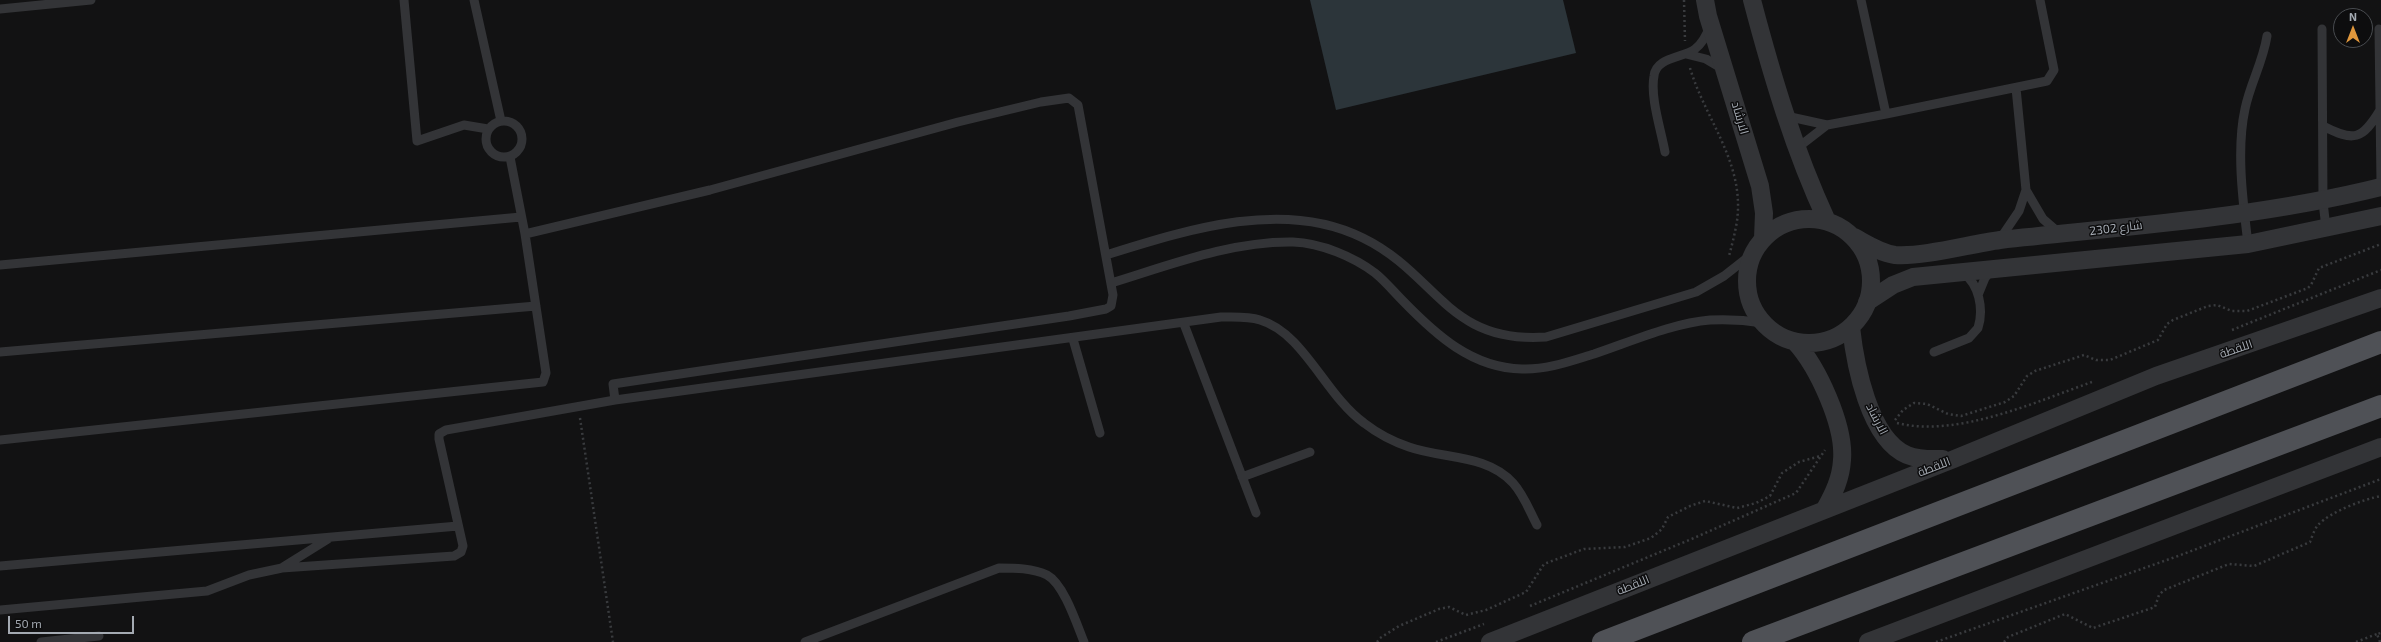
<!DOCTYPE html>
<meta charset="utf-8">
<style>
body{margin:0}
#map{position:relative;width:2381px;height:642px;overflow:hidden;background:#121213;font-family:"Exo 2",sans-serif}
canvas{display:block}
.north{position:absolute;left:2333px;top:8px;width:40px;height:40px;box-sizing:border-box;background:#0d0d0e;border:1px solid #494c50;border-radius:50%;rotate:0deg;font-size:11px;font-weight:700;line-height:16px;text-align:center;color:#a4aab2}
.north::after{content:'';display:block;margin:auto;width:14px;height:18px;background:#e0973c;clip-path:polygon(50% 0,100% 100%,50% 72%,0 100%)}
.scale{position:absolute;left:8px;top:616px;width:126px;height:18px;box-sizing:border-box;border:2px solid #a4aab2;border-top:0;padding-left:5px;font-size:12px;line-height:14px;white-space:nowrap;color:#a4aab2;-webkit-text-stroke:3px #0d0d0e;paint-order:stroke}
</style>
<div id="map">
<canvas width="2381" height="642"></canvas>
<div class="north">N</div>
<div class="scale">50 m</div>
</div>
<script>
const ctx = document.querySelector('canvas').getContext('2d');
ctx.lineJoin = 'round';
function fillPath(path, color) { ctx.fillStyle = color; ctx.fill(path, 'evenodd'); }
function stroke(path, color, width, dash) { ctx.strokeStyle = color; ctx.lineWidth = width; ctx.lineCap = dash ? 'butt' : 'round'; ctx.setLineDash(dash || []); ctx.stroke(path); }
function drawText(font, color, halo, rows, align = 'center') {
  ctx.font = font + ' "Exo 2",Cairo,sans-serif'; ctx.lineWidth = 3; ctx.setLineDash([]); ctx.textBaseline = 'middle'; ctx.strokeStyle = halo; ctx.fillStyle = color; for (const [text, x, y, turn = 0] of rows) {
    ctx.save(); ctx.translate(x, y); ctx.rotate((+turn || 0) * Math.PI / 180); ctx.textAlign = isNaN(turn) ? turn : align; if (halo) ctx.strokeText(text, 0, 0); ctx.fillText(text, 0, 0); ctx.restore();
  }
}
const water = new Path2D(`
 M1310,0H1563L1576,53L1336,110Z`);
const path = new Path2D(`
 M1684,0L1685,41
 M1690,68C1705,119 1745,163 1737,221C1735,233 1732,245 1729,256
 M2232,330L2381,270
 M580,418L613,642
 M1895,420L1903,410L1914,403L1927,404L1948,414L1961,416L2005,402L2014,396L2027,376L2035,371L2084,355L2096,360H2110L2158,340L2167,324L2173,320L2208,306L2217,305L2232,311H2247L2308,288L2311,285L2319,268L2381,244
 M1897,423C1957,438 2035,402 2092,382
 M1530,606L1694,538L1796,493L1825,450
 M1377,642L1380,638L1399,626L1439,609L1449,607L1466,615L1486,610L1526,592L1544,564L1584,549L1625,547L1651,538L1662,529L1668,517L1690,506L1705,501L1737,508L1756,503L1770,496L1782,473L1799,462L1820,456
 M1436,642L1484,624
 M1936,642L2178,556L2381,479
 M2004,642L2008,637L2065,614L2093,628L2155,607L2159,595L2164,590L2229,564L2254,566L2310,542C2312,537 2314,530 2318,525C2330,512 2364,499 2381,496
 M2356,642L2377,634
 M2380,642L2377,634L2381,633`);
const lane = new Path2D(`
 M404,0L417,141L464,125L488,129
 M474,0L501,121
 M1861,0L1886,114L2047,81L2054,70L2040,0
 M0,9L91,0
 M2322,29L2323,202L2326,228
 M2379,29L2381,183
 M1686,54L1706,59L1723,69
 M2016,88L2026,190L2043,219L2058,232
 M1786,116L1827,125L1886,114
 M486 139a18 18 0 1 1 36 0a18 18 0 1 1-36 0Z
 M2323,126C2354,142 2362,140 2380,110
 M1796,149L1827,125
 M1665,152C1661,130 1650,97 1654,76C1656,57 1683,58 1695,49C1703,43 1707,34 1710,26
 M525,234L710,190L958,122L1041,102L1069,98L1078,105L1113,295L1111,306L1106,309L1069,316L613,384L615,400
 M2000,239L2019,211L2026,190
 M2248,244C2243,202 2236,150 2245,109C2250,84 2263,62 2267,36
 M1106,255C1186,230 1284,198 1363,238C1437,274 1447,344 1546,337L1696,292L1724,276L1752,254
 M0,265L521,217
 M1111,283C1170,265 1231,241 1293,242C1321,243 1354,257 1375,273C1385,281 1394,292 1403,301C1436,335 1472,368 1522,369C1547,370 1571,361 1594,354C1630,342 1673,323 1710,320C1728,319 1745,320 1763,323
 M1978,295L1985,278L1991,270
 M1184,324L1256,513
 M1073,339L1100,433
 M0,352L536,306
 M1934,352L1969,338L1978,328C1984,309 1979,284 1963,273
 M0,440L543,382L546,373L525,234L510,157
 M1242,477L1310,452
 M0,566L458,526
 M283,567L328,539
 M0,610L207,591L249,575L282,568L454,556L461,552L463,546L439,439V434L446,430L615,400L1221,317C1234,317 1248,316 1260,320C1304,333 1325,395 1364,423C1377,433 1394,442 1409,447C1443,459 1487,454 1513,483C1524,495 1530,512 1537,525
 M41,642L99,636
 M805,642L999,568C1014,568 1033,568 1047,575C1064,584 1077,625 1084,642`);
const street = new Path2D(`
 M1705,0L1708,16L1760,186L1764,213L1763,238
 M1752,0C1772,76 1794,150 1827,221
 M1747 281a62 62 0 1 1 124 0a62 62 0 1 1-124 0Z
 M1854,237C1867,244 1880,253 1895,255C1924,257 1970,244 2000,240C2128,226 2256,218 2381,187
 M1867,302L1893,285L1913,277L2248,244L2381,216
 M1851,327C1855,364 1869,439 1907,455C1919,460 1931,459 1943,459
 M1795,342C1818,367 1845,426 1842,460C1841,478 1834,493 1825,509
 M1490,642L1954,459L2156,376L2381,298
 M1868,642L2381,447`);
const primary = new Path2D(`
 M1603,642L2381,342
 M1753,642L2381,406`);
const streetNames = [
 ["الارشاد",1740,118,74],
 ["شارع 2302",2116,228,-7],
 ["اللقطة",2236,349,-19],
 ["الارشاد",1877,419,63],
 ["اللقطة",1934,467,-21],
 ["اللقطة",1633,585,-22]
];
fillPath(water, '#2c353a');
stroke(path, '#393b3e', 2.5, [2, 3]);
stroke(lane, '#333437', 9);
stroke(street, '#333437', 18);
stroke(primary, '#4f5156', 22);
drawText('12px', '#a4aab2', '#0d0d0e', streetNames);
</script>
